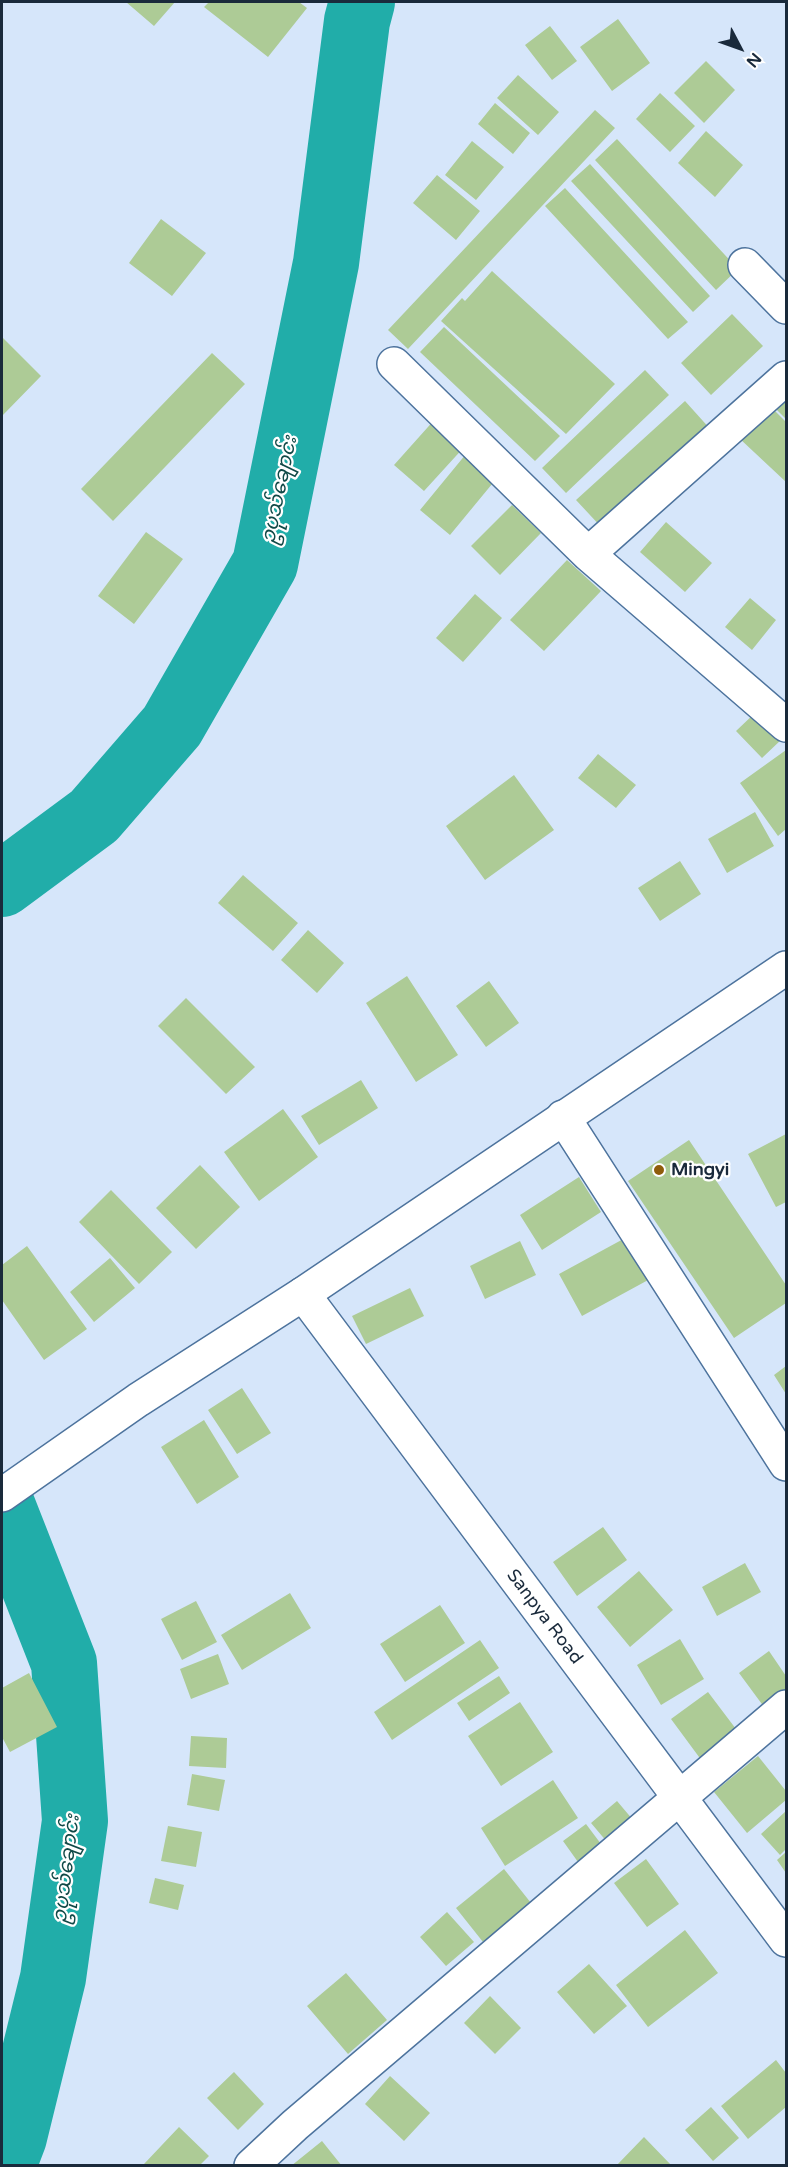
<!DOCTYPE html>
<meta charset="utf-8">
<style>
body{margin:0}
#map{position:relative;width:788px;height:2167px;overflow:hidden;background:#d6e6fa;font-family:"Varela Round",sans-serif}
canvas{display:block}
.frame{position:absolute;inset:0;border:3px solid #1a2a3b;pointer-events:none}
.north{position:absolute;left:710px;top:18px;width:60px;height:60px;-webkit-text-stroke:4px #fff;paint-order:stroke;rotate:131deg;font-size:16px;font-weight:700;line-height:24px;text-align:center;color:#1a2a3b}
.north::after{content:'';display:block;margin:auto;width:21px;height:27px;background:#1a2a3b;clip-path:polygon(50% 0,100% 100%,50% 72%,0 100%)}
</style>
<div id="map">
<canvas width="788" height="2167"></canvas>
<div class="frame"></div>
<div class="north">N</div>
</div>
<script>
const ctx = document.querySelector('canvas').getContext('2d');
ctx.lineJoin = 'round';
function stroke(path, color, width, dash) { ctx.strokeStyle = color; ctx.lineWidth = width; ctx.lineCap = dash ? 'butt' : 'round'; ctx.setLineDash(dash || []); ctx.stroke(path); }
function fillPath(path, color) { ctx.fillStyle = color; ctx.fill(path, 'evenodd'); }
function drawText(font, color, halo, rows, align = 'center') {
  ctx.font = font + ' "Varela Round","Noto Sans Myanmar",sans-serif'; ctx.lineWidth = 4.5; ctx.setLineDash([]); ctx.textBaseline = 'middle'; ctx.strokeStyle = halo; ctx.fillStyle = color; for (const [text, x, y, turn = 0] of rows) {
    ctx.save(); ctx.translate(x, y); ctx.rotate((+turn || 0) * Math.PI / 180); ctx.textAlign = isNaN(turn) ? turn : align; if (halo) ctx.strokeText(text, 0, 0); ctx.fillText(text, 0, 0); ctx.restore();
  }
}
const river = new Path2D(`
 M2,884L94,816L172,726L265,564L326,263L357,21L362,2
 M2,1505L64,1663L75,1821L53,1978L14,2137L3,2166`);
const building = new Path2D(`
 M126,2H175L154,26Z
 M209,2H299L307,8L268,57L204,7Z
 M618,19L650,63L612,91L580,47Z
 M550,26L577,61L552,80L525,45Z
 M706,61L735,90L704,123L674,93Z
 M518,75L559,112L538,135L497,98Z
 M660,93L695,126L670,152L636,119Z
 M495,103L530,133L513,154L478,124Z
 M595,110L615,128L408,349L388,330Z
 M706,131L743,165L715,197L678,163Z
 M617,139L738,269L716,290L595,160Z
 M472,141L504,167L476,200L445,175Z
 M590,164L710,296L693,312L571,181Z
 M437,175L480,211L456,240L413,203Z
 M565,188L688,322L668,339L545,206Z
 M161,219L206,253L172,296L129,263Z
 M492,271L615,384L566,434L441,321L462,298L465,301Z
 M732,314L763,346L711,395L681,363Z
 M444,327L560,436L535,461L420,352Z
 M2,337L41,376L2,416Z
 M212,353L245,384L113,521L81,489Z
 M645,370L669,395L566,493L542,468Z
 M786,394V419L773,406Z
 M685,401L712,431L603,529L576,500Z
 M769,405L786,422V482L739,438Z
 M436,418L466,445L424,491L394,465Z
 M466,454L497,478L450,535L420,510Z
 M512,505L541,533L500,575L471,546Z
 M666,522L712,563L685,592L640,552Z
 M146,532L183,559L134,624L98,596Z
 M567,560L601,591L544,651L510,620Z
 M475,594L502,618L463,662L436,638Z
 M750,598L776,620L752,650L725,627Z
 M756,712L782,739L762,758L736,731Z
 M786,750V829L778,836L740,783Z
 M598,754L636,785L616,808L578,778Z
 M514,775L554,830L485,880L446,826Z
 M755,812L774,846L727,873L708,839Z
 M680,861L701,894L660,921L638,888Z
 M243,875L298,923L273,951L218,903Z
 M308,930L344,963L317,993L281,960Z
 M407,976L458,1055L416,1082L366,1003Z
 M489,981L519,1023L486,1047L456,1006Z
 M186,998L255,1067L226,1094L158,1026Z
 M361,1080L378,1108L319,1145L301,1116Z
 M283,1109L318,1157L259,1201L224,1152Z
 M786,1134V1202L776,1207L748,1154Z
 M689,1140L786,1285V1303L734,1338L628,1181Z
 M200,1165L240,1207L196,1249L156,1208Z
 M579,1177L601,1212L542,1250L520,1215Z
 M111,1190L172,1252L139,1284L79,1222Z
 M627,1237L650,1279L582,1316L559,1274Z
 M520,1241L536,1275L485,1299L470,1266Z
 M27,1246L87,1329L44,1360L2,1300V1265Z
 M110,1258L135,1288L94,1322L70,1292Z
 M410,1288L424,1316L366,1344L352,1316Z
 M786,1366V1394L774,1375Z
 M242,1388L271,1433L237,1454L208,1410Z
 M204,1420L239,1477L197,1504L161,1447Z
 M603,1527L627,1560L577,1596L553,1562Z
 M745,1563L761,1592L717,1616L702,1587Z
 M639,1571L673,1610L630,1647L597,1607Z
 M290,1593L311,1628L242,1670L221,1635Z
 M196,1601L217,1642L182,1660L161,1619Z
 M440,1605L465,1643L405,1682L380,1644Z
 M680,1639L704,1679L661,1705L637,1665Z
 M480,1640L499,1668L392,1740L374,1712Z
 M769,1651L786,1676V1697L767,1711L739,1673Z
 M218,1654L229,1684L191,1699L180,1669Z
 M29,1673L57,1727L10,1752L2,1737V1688Z
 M499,1676L510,1693L469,1721L457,1703Z
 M708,1692L739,1733L702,1761L671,1719Z
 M520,1702L553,1752L501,1786L468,1736Z
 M191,1736L227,1738L226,1768L189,1766Z
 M758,1756L786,1791V1800L747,1833L714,1792Z
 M192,1774L225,1780L219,1811L187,1805Z
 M553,1780L578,1818L505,1866L481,1828Z
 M617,1801L639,1827L613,1849L591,1823Z
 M786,1811V1849L780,1855L761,1834Z
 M586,1824L601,1844L578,1862L563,1841Z
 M168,1826L202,1832L196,1867L161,1861Z
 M786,1852V1873L777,1860Z
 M646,1859L679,1904L647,1927L614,1883Z
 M504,1869L531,1903L483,1942L456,1908Z
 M155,1878L184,1885L178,1910L149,1903Z
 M447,1912L474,1942L446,1966L420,1937Z
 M685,1930L718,1973L648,2027L616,1985Z
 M589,1964L627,2006L594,2034L557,1992Z
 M346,1973L387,2020L348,2054L307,2006Z
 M490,1996L521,2028L495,2054L464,2023Z
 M776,2060L786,2073V2107L748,2139L721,2106Z
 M234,2072L264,2104L238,2130L207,2098Z
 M390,2076L430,2113L404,2141L365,2104Z
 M711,2107L739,2138L713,2161L685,2130Z
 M179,2127L209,2156L199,2166H146L144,2164Z
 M644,2137L672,2166H616Z
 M322,2141L342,2166H291Z`);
const minor = new Path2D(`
 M745,265L786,307
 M394,364L588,554L786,725
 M588,554L786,378
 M563,1117L786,1464
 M303,1294L786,1940
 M251,2166L295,2125L786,1707`);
const highway = new Path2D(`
 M2,1495L138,1400L303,1294L786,968`);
const markers = [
 [659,1170,6,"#8f5d0b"]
];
const poiNames = [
 ["Mingyi",671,1170]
];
const streetNames = [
 ["Sanpya Road",544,1617,53]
];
const waterNames = [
 ["ဥပုသ်ချောင်း",280,490,-78],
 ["ဥပုသ်ချောင်း",67,1869,-83]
];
stroke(river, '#21ada9', 66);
fillPath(building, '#adcb96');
stroke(minor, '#4d739d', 36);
stroke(highway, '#4d739d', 36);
stroke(minor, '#fff', 33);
stroke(highway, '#fff', 33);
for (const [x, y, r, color] of markers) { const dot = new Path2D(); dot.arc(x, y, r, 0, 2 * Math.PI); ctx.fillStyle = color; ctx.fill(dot); stroke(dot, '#fff', 2); }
drawText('bold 18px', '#1a2a3b', '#fff', poiNames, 'left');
drawText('18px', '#1a2a3b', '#fff', streetNames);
drawText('italic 20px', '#104947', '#fff', waterNames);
</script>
